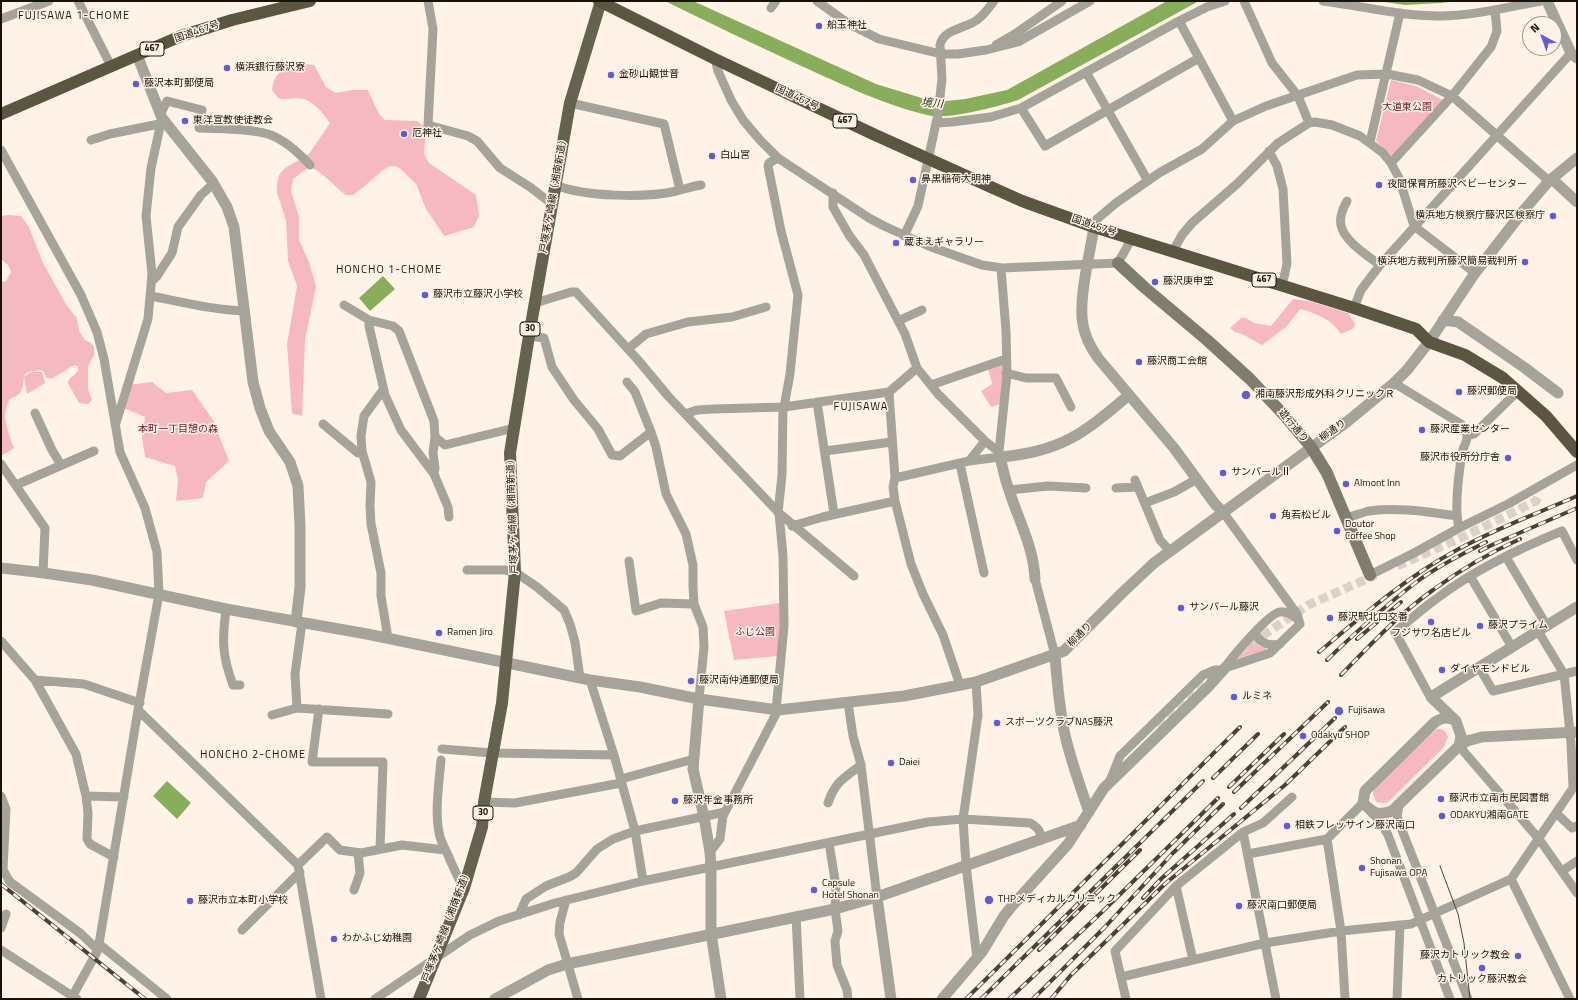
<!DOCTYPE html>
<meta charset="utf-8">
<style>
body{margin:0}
#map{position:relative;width:1578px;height:1000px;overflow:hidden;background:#fff3e7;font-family:"Titillium Web",sans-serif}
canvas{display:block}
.frame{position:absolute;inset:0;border:2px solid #18120b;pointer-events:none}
.north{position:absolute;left:1522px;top:16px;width:40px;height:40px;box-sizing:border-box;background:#fff3e7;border:1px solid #a3998f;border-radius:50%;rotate:319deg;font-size:11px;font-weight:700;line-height:16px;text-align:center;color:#18120b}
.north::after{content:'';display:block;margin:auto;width:14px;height:18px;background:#625bd4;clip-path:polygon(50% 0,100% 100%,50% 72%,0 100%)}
</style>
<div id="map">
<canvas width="1578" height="1000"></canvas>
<div class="frame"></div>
<div class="north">N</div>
</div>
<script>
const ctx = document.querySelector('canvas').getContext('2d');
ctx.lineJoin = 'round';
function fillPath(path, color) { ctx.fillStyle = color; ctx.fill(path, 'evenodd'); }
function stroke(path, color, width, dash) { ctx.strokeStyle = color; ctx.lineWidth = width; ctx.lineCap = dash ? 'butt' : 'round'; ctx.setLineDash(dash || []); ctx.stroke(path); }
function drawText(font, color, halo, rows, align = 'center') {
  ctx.font = font + ' "Titillium Web","Noto Sans JP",sans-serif'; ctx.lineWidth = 3; ctx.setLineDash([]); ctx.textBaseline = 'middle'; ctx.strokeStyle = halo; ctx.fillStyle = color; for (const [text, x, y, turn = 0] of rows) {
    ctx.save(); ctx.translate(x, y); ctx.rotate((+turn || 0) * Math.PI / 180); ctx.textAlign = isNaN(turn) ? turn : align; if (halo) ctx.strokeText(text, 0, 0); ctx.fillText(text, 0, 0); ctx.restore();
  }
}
const green = new Path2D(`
 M303,64L314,65L326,87L336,93L352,90H368L379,114L385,120L417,121L426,128L424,154L429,163L476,195L479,215L474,227L444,236L426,209L416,184L401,169L396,166H390L383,170L361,189L353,195H346C334,187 323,171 309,167L293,179L291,191L299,217V240L309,262L316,286L305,340L302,416L292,413L287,344L297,286L288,261L286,220L277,193V184L279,175L285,168L309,154L330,123C322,112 312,98 297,98C290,98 285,100 278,98L272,90C274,71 286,66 303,64Z
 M1391,80L1416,86L1445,101L1392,156L1376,141Z
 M8,215L21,216L29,227L43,263L67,306L77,318L79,331L85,340L91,343L94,347V355L88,366V389L92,400L88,404L79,403L68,383C69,376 76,376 78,370V366L74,365L53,378H47L44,372L40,370L27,372C21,378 25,385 21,392C18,396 14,396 10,399C0,416 8,431 14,448L1,456V282L6,281L11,272L8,265L1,259V216Z
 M1293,299L1309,301L1348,313L1355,324L1354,328L1341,334C1331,319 1316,313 1300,309L1286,327L1262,345L1242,334L1235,332L1230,328L1241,318H1246L1254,323L1271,326Z
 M1002,363L1003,381L1000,404L991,407L981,391L992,384L988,368Z
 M31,372H42L45,383L27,394L24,377Z
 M152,382L166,393L192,390L213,420L229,461L206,482L203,498L176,501L178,481L175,466L145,457L142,437L145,417L124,408L127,385Z
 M780,603L781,626L778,656L734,660L724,611Z
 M1253,640L1258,645L1266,648L1265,650L1237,659L1236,658Z
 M1437,729C1443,728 1446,732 1448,737L1444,747L1388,802L1384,803L1376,802L1373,794L1374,789L1431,734Z`);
const water = new Path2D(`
 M665,1H693L876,84L928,100L946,101L965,99L1007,90L1167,1H1199L1018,100C1001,106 949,119 932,116C885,106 842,84 799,65C754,44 709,23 665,1Z
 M1378,1H1458L1441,3L1405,5Z
 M383,276L395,289L370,311L359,298Z
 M167,781L191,803L177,819L153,796Z`);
const minorTunnel = new Path2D(`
 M1397,566L1465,536L1512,513L1536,501L1540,493
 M1240,651L1308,605L1376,575
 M1158,726L1215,670`);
const minor = new Path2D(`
 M78,1L111,66
 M428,1L433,29L428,125L468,136L477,141L500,168L530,187L552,204
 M817,1L849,24L879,39L941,54H958L986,50L1018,42L1090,1
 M1244,1L1272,63L1298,96L1309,123
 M1323,1C1362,6 1400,16 1439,16C1473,16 1508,7 1541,1
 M771,8L776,1
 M1,19L49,1
 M1179,21L1233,121
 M996,45L1015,34L1062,1
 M715,59L718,71L731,100L743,120L760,140L778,158L869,218L884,226L931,247L982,265L1002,268L1118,263L1132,238
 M1086,72L1148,181
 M570,103L664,124L680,190
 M1021,108L1045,146L1199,58
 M160,115L167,101L202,110L199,128C221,129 247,128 268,134C283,139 299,153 310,165
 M936,123L952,122L991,117L1021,108L1179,21L1207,7L1225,1
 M91,140L110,134L159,124
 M1370,142L1400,13
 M1,150L81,295L97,332L104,359L120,452L145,508L157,552L159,594L138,710L98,950L71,999
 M1269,151L1277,166L1283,189L1287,264L1282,286
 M778,158L769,163L768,166L781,231L798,295L790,374L784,407
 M1391,163L1452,96L1491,47L1497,31L1495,10
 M555,185C586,197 645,198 677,191C685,189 693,186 701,185
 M833,193V207L849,235L864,255L905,334L917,368L938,394L985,441L999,452L1000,457L969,461L895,478
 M1347,201C1343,208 1339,216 1341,225C1343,240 1368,256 1380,265
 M1094,227L1097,219L1116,203L1159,173L1202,149L1233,121L1266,106L1357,75L1387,74L1418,80L1452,96L1549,181
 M904,236L918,206L938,114L942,79L940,45C943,29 965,29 977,20C984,15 989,8 994,1
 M1173,251L1182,235L1192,223L1238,183L1278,143L1309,123L1315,122L1332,125L1360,136L1383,153L1391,163L1399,178L1414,226L1475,273
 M152,281L157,276L172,253L178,227L201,195L214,183
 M151,296C182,302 213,310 245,311
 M535,303L571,292H576L638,360L668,396L779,513L854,576
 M344,305L369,320V326L385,395L401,430L434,474L448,507L449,517
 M1354,308L1361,290L1380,265L1571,53
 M369,320L393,326L399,331L434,421L435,437L445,445L514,428
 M898,321L922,310
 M529,336L544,338L552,367L574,400L598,429L612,455L620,456L651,432
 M628,349L646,334L688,322L732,317L766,307
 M1006,373L1026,378H1056L1071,407
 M627,382L635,392L651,432L656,447L666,494L686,534L693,565V586L694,604L703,627L704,647L699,699
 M1394,383L1461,424C1463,427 1466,430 1467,435C1468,441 1463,447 1462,453C1459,472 1454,509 1459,528
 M931,385L1006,359
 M383,390L364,416L361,436L362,451L371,482L370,506L371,524L381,573V596L388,638
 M889,392L895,478L893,487L895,501L911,564L923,594L943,635L960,685
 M817,402L834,514
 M35,413L52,450L61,465
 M685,414L697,410L713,409L784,407L889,392L917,368
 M116,423L148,319L152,274L146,216L151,168L162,118
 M323,424L358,453L362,451
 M1467,436L1474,434L1518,391
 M825,451L892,442
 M999,452L1007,374L1006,331L1001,268
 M969,461L985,441
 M1,464L45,528L43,573
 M960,464L984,573
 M434,474L435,468L433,453L435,437
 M1135,480L1160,540L1170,551
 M16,485L94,451
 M1116,488L1138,487
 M1009,490L1048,486L1086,488
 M1145,503L1174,492L1197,479
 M1223,512L1297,614L1300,624L1270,653L1225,668
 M778,513L782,475L783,407
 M1345,518C1353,516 1361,513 1369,511C1399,507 1427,512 1457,516
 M792,526L823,517L895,501
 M1506,557L1547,626
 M629,561L636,611L661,603L694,604
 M467,570H505L515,572L537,587L564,610L570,624L575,642L580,678
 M1370,575L1414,553L1459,528L1508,504L1577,465
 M1470,576L1512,647
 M1035,579L1055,655
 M226,609C222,641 222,655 233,685H240
 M1255,633C1260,644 1270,646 1280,644
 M1,641L35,680L76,754L86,796L88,813L87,839L90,844L114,857
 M1225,667C1233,656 1269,613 1280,612C1287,611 1295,616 1299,621
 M1479,667L1493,691L1577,671
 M35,680L84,684L140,703
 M590,680L614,755L635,831L643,881
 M976,682L978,715L963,819L966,865L977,959
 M1431,697L1428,693L1395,632C1409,621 1422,609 1436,599C1474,570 1518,549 1562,531L1577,560
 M848,703L853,736L861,765L877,897
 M297,708L295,674L302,623
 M319,709L312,762H383L380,849
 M138,710L298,865L321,999
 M776,710L784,626L783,556L779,513
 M272,715L297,708L388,714
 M1459,746L1539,839L1577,893
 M442,749L492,753L614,755
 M441,760C439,784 434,814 440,837C443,846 447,852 450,860C455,870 458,879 464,888
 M621,779L694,759
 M1109,783L1120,756L1203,675L1215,670H1223
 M1,796L6,809L3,870L10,882L80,933L98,950
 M86,796L124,797
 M484,802L515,803L621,783
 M828,803C835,782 844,778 861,765
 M1399,806L1397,816L1400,825L1468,999
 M1370,811L1380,821L1388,835L1450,999
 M1556,813L1572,828L1577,826
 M1243,832L1276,999
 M1327,839L1341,931L1345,999
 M829,843L836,886L835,909L838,931L835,941L837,965L847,990L848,999
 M710,852L720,839L723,816L778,710
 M1248,854L1327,839L1363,803
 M298,865L327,837L340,850L361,853L402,845L445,850
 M1562,871L1577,861
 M1511,879L1570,999
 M1176,886L1193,960
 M354,890L360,873L358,853
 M566,900L560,922L559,934L578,999
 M519,915L526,899L546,886L569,877L576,873L597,849L613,839L635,831L725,812
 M796,916L800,999
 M1,928L6,914
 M242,930L300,872
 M99,944L167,999
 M1,950L77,999
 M1121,977L1265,943L1341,931L1411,924L1511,879L1573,788L1571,743L1564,674L1538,631
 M375,999L470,935L499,921L555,903L643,881L928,822L963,819L1030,823C1038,827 1040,831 1042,839
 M1126,999L1115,951L1176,886L1243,832L1263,823L1292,797
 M1397,999L1400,925`);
const tertiary = new Path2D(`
 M1547,1L1571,53L1577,58
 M137,55L162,118L212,181L227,207L234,227L253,382L260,408L269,431L290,462L298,486L300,526V587L296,622
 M1552,179L1577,202
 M1094,227C1090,253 1078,300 1083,325C1085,337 1091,348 1098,358L1174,448L1215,504L1223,512
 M1443,320L1458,322L1525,368L1558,393
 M1,568L37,572L92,580L226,609L367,634L590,680L640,687L699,699L778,710L904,696L976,682L1064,651L1121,594L1154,563L1348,421L1394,383L1407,370L1429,342L1475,273L1524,210L1549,181L1577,158
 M1035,579C1034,548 1018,519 1009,490C1005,480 1003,468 1000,457C1061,452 1084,433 1129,395
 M1055,655C1057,681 1059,708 1065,735C1071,761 1080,786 1089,812
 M699,699L693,769L704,817L710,852L711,867V933L721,999
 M1455,720L1431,697L1577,607
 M1459,746L1461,736L1456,721C1448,717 1443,717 1435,722L1365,791L1363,803C1373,813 1378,816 1392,811L1459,746L1467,741L1482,737L1577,732
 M877,897L891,999
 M495,999L548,970L567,964L835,909L877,897L1081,825
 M942,999L982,952L1004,916L1012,906L1068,844L1104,788L1208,687L1225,668`);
const secondary = new Path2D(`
 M1118,263L1144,287L1207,340L1250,379L1285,416L1311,447L1327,473L1370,575`);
const primary = new Path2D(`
 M419,999L464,888L482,827L484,802L502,703L515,572L510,453L529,336L570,103L601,1`);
const trunk = new Path2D(`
 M599,1L715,59L873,134L1022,201L1094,227L1354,308L1416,329L1429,342L1465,355L1503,378L1546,416L1577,452
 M1,114L181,36L232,20L310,1`);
const tram = new Path2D(`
 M1440,866L1458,914L1464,943L1470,999`);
const rail = new Path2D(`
 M1480,551L1494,544L1577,508
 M1357,639L1401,602
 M1319,652C1362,616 1405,578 1455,551C1494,529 1536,514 1577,496
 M1327,660C1357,631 1388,603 1422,578C1442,564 1464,553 1486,542
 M1341,675C1370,645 1399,614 1433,590C1460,570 1489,553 1520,539
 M1213,778L1258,734
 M1229,787L1284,734
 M1234,792L1328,702
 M1241,808L1335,718
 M1,884L145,999
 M1143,898L1162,878L1234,814
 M1039,950L1140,850
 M966,999L1240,727
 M981,999L1203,781
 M1009,999L1102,912L1218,798
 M1033,999L1105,927L1172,854L1223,804
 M1051,999L1071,975L1166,883L1285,785L1345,727`);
const markers = [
 [819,26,4,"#625bd4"],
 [227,68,4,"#625bd4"],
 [611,75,4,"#625bd4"],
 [136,84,4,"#625bd4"],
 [185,121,4,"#625bd4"],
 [404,134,4,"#625bd4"],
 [712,156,4,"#625bd4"],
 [913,180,4,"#625bd4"],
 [1379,185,4,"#625bd4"],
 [1553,216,4,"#625bd4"],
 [896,243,4,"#625bd4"],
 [1525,262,4,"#625bd4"],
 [1155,282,4,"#625bd4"],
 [425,295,4,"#625bd4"],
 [1139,362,4,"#625bd4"],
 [1459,392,4,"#625bd4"],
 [1246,395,5,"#625bd4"],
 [1422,430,4,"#625bd4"],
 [1508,458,4,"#625bd4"],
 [1223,473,4,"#625bd4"],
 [1346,484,4,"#625bd4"],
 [1273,516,4,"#625bd4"],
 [1337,531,4,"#625bd4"],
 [1181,608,4,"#625bd4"],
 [1330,618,4,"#625bd4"],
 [1431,622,4,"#625bd4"],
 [1480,626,4,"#625bd4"],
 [439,633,4,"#625bd4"],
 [1442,670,4,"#625bd4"],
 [691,681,4,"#625bd4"],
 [1234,697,4,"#625bd4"],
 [1339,711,5,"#625bd4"],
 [997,723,4,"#625bd4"],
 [1303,736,4,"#625bd4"],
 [891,763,4,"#625bd4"],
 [1441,799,4,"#625bd4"],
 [675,801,4,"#625bd4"],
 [1442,816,4,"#625bd4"],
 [1287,826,4,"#625bd4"],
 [1362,868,4,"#625bd4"],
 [814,890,4,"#625bd4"],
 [989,900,5,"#625bd4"],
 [190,901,4,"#625bd4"],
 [1239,906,4,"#625bd4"],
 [334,939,4,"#625bd4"],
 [1518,956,4,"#625bd4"],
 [1482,968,4,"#625bd4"]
];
const shields = [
 [152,49,24],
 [845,121,24],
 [1264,280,24],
 [530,329,20],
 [483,813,20]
];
const shieldNames = [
 ["467",152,49],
 ["467",845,121],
 ["467",1264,280],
 ["30",530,329],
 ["30",483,813]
];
const poiNames = [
 ["船玉神社",827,26],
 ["横浜銀行藤沢寮",235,68],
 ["金砂山観世音",619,75],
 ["藤沢本町郵便局",144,84],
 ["東洋宣教使徒教会",193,121],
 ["厄神社",412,134],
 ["白山宮",720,156],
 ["鼻黒稲荷大明神",921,180],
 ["夜間保育所藤沢ベビーセンター",1387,185],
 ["横浜地方検察庁藤沢区検察庁",1545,216,"right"],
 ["蔵まえギャラリー",904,243],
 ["横浜地方裁判所藤沢簡易裁判所",1517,262,"right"],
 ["藤沢庚申堂",1163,282],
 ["藤沢市立藤沢小学校",433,295],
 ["藤沢商工会館",1147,362],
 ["藤沢郵便局",1467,392],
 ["湘南藤沢形成外科クリニックＲ",1255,395],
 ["藤沢産業センター",1430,430],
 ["藤沢市役所分庁舎",1500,458,"right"],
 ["サンパールⅡ",1231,473],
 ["Almont Inn",1354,484],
 ["角若松ビル",1281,516],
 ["Doutor",1345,525],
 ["Coffee Shop",1345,537],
 ["サンパール藤沢",1189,608],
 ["藤沢駅北口交番",1338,618],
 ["藤沢プライム",1488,626],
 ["Ramen Jiro",447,633],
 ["フジサワ名店ビル",1431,634,"center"],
 ["ダイヤモンドビル",1450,670],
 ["藤沢南仲通郵便局",699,681],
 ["ルミネ",1242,697],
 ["Fujisawa",1348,711],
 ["スポーツクラブNAS藤沢",1005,723],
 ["Odakyu SHOP",1311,736],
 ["Daiei",899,763],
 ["藤沢市立南市民図書館",1449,799],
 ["藤沢年金事務所",683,801],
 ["ODAKYU湘南GATE",1450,816],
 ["相鉄フレッサイン藤沢南口",1295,826],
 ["Shonan",1370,862],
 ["Fujisawa OPA",1370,874],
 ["Capsule",822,884],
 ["Hotel Shonan",822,896],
 ["THPメディカルクリニック",998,900],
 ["藤沢市立本町小学校",198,901],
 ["藤沢南口郵便局",1247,906],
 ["わかふじ幼稚園",342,939],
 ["藤沢カトリック教会",1510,956,"right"],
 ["カトリック藤沢教会",1482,980,"center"]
];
const streetNames = [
 ["国道467号",197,32,-19],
 ["国道467号",797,98,25],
 ["戸塚茅ヶ崎線（湘南新道）",554,194,-80],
 ["国道467号",1094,226,18],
 ["遊行通り",1293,426,50],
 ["柳通り",1333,431,-36],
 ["戸塚茅ヶ崎線（湘南新道）",513,514,-92],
 ["柳通り",1080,635,-45],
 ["戸塚茅ヶ崎線（湘南新道）",447,926,-69]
];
const parkNames = [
 ["大道東公園",1407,108],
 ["本町一丁目憩の森",178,430],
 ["ふじ公園",755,633]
];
const neighbourhoodNames = [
 ["FUJISAWA 1-CHOME",74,16],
 ["HONCHO 1-CHOME",389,270],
 ["FUJISAWA",861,407],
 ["HONCHO 2-CHOME",253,755]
];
const waterNames = [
 ["境川",932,104,5]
];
fillPath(green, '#f7b9c1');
fillPath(water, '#89ae5b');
stroke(minorTunnel, '#dcd1c6', 9, [9, 4.5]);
stroke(minor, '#a6a49a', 9);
stroke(tertiary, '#a6a49a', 11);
stroke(secondary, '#807d6e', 12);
stroke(primary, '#65624f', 12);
stroke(trunk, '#5a5642', 12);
stroke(tram, '#4a423a', 1);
stroke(rail, '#4a423a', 4);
stroke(rail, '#fff3e7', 2.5, [8]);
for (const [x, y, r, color] of markers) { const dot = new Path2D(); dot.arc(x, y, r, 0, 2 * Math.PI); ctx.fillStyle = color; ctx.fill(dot); stroke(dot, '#fff3e7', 1.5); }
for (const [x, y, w] of shields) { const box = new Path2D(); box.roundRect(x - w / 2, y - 7, w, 14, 3); ctx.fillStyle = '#fff3e7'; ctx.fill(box); stroke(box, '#18120b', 1); }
drawText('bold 9px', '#18120b', null, shieldNames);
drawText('10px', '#18120b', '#fff3e7', poiNames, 'left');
drawText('10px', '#18120b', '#fff3e7', streetNames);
drawText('10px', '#6a152c', '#fff3e7', parkNames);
ctx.letterSpacing = '1px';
drawText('11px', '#18120b', '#fff3e7', neighbourhoodNames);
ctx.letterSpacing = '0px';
drawText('italic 11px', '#293816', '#fff3e7', waterNames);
</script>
